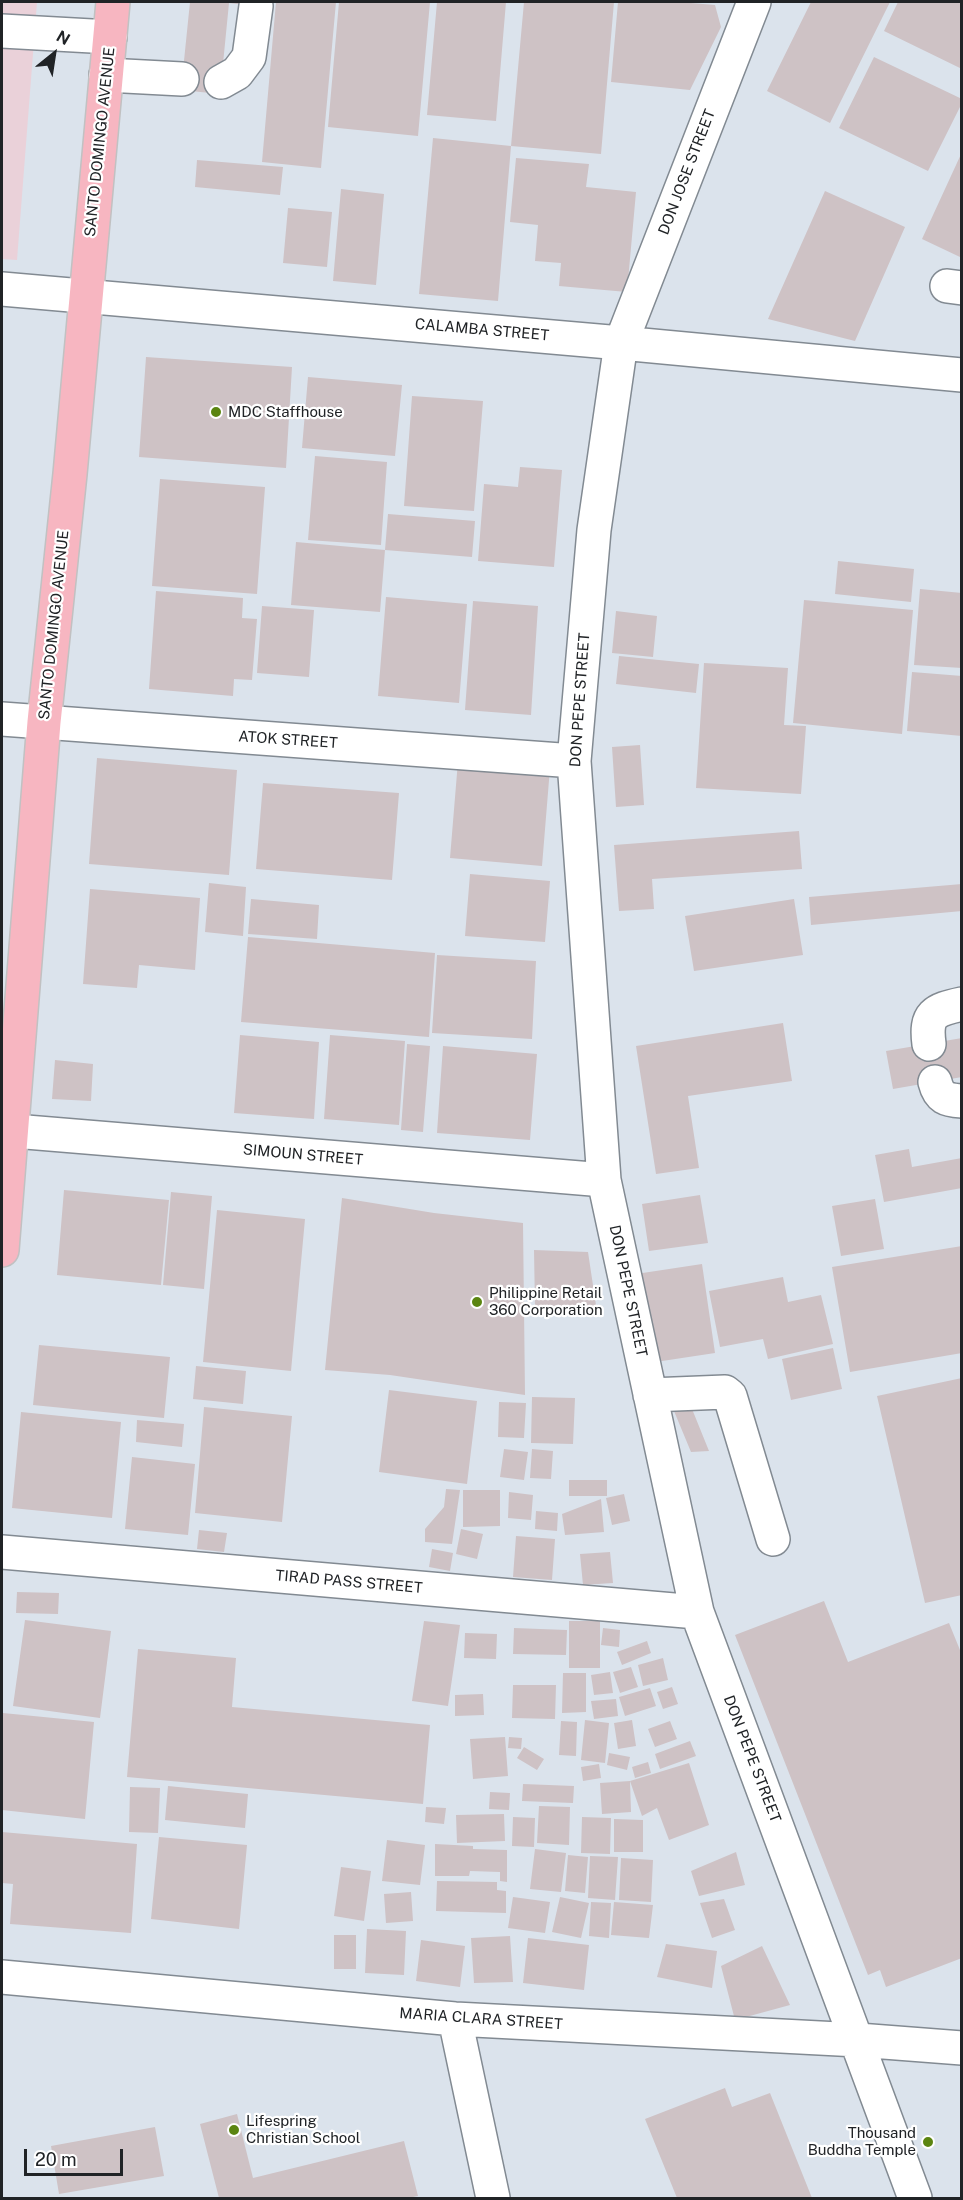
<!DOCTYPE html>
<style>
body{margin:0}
#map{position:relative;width:963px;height:2200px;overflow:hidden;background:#dbe3ec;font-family:"Public Sans",sans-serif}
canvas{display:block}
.frame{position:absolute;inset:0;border:3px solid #202326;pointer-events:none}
.north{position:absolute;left:24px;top:24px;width:60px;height:60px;-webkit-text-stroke:4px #fff;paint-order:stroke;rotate:30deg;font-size:16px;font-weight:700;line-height:24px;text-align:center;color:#202326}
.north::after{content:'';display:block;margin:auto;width:21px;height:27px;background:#202326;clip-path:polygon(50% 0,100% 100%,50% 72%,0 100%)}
.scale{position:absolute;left:24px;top:2149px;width:99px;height:27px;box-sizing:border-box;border:3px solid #202326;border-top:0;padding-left:8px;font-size:18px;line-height:21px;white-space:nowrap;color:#202326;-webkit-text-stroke:4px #fff;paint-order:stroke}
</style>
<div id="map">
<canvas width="963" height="2200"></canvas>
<div class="frame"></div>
<div class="north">N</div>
<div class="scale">20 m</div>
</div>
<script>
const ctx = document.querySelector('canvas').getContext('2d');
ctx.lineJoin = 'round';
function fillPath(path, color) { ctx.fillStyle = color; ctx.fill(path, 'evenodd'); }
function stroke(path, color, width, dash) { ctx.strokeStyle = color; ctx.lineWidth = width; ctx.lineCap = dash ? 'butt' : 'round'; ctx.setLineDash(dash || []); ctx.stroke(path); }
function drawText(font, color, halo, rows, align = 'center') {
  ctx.font = font + ' "Public Sans",sans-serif'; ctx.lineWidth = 4.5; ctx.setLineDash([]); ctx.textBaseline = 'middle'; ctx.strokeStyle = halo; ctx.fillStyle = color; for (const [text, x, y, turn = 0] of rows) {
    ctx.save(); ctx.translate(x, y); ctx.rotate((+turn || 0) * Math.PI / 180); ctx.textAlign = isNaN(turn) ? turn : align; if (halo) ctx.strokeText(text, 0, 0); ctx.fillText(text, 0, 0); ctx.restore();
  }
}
const industrial = new Path2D(`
 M2,2H37L17,260L2,259Z`);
const building = new Path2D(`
 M190,2H270L269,8L229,3L220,94L181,90Z
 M276,2H336L321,168L262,162Z
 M339,2H430L418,136L328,127Z
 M437,2H506L496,121L427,115Z
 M524,2H614L601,154L511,146Z
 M618,2H679L715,5L721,27L690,90L611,82Z
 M811,2H890L830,123L767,91Z
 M898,2H962V69L884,31Z
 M874,57L962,99V103L928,171L839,128Z
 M433,138L511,146L498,301L419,294Z
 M962,152V254L960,257L922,239Z
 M516,158L589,164L586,187L636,192L627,292L559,286L561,263L535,261L538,225L510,222Z
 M197,160L283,167L280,195L195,187Z
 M341,189L384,194L376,285L333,281Z
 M825,191L905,227L855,341L768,319Z
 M288,208L332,212L327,267L283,263Z
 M146,357L292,367L286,468L139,457Z
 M308,377L402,385L395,456L302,448Z
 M412,396L483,401L474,511L404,506Z
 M315,456L387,462L381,545L308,540Z
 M520,467L562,470L554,567L478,561L484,484L518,487Z
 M160,479L265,487L257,594L152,586Z
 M388,514L475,521L472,557L385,550Z
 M296,542L385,550L380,612L291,605Z
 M838,561L914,569L911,602L835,594Z
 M920,589L962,593V668L914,665Z
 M156,591L243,598L242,618L257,619L252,680L234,679L233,696L149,689Z
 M386,597L467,604L459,703L378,696Z
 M804,600L913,610L902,734L793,723Z
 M473,601L538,606L531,715L465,710Z
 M262,606L314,610L309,677L257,673Z
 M616,611L657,616L653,657L612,653Z
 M619,656L699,664L696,693L616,684Z
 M704,663L788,668L784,725L806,726L801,794L696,788Z
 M912,672L962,676V736L907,731Z
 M640,745L644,805L616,807L612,747Z
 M97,758L237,770L229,875L89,864Z
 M458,761L550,768L542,866L450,858Z
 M263,783L399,793L392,880L256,869Z
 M799,831L802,869L652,879L654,909L619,911L614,845Z
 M470,874L550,881L545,942L465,936Z
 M209,883L246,887L243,936L205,932Z
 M962,884V911L811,925L809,897Z
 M90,889L200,898L195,970L139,965L137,988L83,984Z
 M251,899L319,905L317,939L248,934Z
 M794,899L803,955L694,971L685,916Z
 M248,937L435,953L429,1037L241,1022Z
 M437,955L536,961L532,1039L432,1033Z
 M783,1023L792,1081L688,1096L699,1168L656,1174L636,1046Z
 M240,1035L319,1042L314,1119L234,1113Z
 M330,1035L405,1041L399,1125L324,1119Z
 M962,1038V1077L893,1089L886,1051Z
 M407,1044L430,1046L423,1132L401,1130Z
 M443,1046L537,1054L530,1140L437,1133Z
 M55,1060L93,1064L91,1101L52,1099Z
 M909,1149L912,1167L962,1158V1188L884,1202L875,1155Z
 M64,1190L169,1200L161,1285L57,1275Z
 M171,1192L212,1196L204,1289L163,1285Z
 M700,1195L708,1243L649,1251L642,1204Z
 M342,1198L434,1213L523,1223L525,1395L390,1375L325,1370Z
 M875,1199L884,1249L841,1256L832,1206Z
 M217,1210L305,1219L291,1371L203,1362Z
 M962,1246V1353L850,1372L832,1267Z
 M534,1250L588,1252L597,1312L535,1308Z
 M702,1264L715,1353L649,1363L636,1274Z
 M783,1277L788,1302L821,1295L833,1344L768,1359L763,1339L720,1347L709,1291Z
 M39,1345L170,1357L164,1418L33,1405Z
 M833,1348L842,1389L791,1400L782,1359Z
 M196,1366L246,1371L243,1404L193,1399Z
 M962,1378V1595L925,1603L877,1396Z
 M389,1390L477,1401L467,1484L379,1472Z
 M532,1397L575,1398L573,1444L531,1443Z
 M499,1402L526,1403L524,1438L498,1437Z
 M690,1404L709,1451L691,1452L674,1411Z
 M204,1407L292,1416L282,1522L195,1513Z
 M21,1412L121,1422L112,1518L12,1508Z
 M137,1420L184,1424L182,1447L136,1442Z
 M504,1449L528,1452L524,1480L500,1477Z
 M532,1449L553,1451L551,1479L530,1478Z
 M132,1457L195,1464L188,1535L125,1529Z
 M569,1480H607V1496H569Z
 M446,1489L460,1490L452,1544L425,1542V1529L444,1507Z
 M463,1490H500V1526L463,1527Z
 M509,1492L533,1495L531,1520L508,1518Z
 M624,1494L630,1521L612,1525L606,1498Z
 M601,1499L604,1532L565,1535L562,1514Z
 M536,1511L558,1513L557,1531L535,1529Z
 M461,1529L483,1534L477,1559L456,1554Z
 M199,1530L227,1533L224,1552L197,1549Z
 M516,1536L555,1539L552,1580L513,1577Z
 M432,1549L453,1553L450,1571L429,1567Z
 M610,1552L613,1583L583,1585L580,1554Z
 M17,1592L59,1593L58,1614L16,1613Z
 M824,1601L848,1662L949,1623L962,1655V1958L886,1987L880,1970L868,1975L735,1635Z
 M25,1620L111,1631L100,1718L13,1706Z
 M424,1621L460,1625L448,1706L412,1701Z
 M569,1621H600V1668H569Z
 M514,1628L567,1630L566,1655L513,1654Z
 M603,1628L620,1630L619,1647L601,1645Z
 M465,1633L497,1634L496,1659L464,1658Z
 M647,1641L651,1653L622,1665L617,1652Z
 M138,1649L236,1658L232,1707L430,1725L423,1804L127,1777Z
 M663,1658L668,1680L643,1686L638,1665Z
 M631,1667L638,1687L620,1693L613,1672Z
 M610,1672L613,1693L594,1695L591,1675Z
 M563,1673H586V1712L562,1713Z
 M513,1685H556L555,1719L512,1718Z
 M672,1687L678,1704L663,1709L657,1692Z
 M650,1688L656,1706L625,1716L619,1697Z
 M483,1694L484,1715L455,1716V1695Z
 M616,1699L618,1716L594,1719L591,1701Z
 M3,1713L94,1722L85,1819L2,1810Z
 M585,1720L609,1723L605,1763L581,1760Z
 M632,1720L636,1746L618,1749L614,1723Z
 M561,1721L577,1722L576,1756L559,1755Z
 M670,1721L677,1739L655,1747L648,1729Z
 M505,1737L508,1776L473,1779L470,1739Z
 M509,1737L522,1738L521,1749L508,1748Z
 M690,1741L696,1756L660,1769L655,1754Z
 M524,1747L544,1759L537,1770L517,1758Z
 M609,1753L630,1757L627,1770L607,1765Z
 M648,1762L651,1773L635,1778L632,1767Z
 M689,1763L709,1825L669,1840L657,1808L642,1816L630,1781Z
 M599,1764L601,1778L583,1781L581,1767Z
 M630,1781L631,1812L602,1814L600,1783Z
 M523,1784L574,1786L573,1803L522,1801Z
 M168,1786L248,1794L245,1828L165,1820Z
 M130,1787L160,1788L158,1833L129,1832Z
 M490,1792L510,1793L509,1810L489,1809Z
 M539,1806L570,1807L569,1845L537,1843Z
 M426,1807L446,1808L444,1824L425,1822Z
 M504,1814L505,1841L457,1843L456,1815Z
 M513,1817L535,1818L534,1847L512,1846Z
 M582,1817L611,1818L610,1854L581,1853Z
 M614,1819L643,1820V1852H614Z
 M2,1832L137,1844L131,1933L10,1924L13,1884L2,1883Z
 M159,1837L247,1845L239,1929L151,1919Z
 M387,1840L425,1845L420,1885L382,1881Z
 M435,1844L473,1846V1849L507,1850V1882L500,1881V1872L470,1871L469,1876H435Z
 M535,1849L566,1853L561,1892L530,1889Z
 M736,1852L745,1885L699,1896L691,1871Z
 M568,1855L588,1857L585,1893L565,1891Z
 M590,1856L618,1857L615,1900L588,1898Z
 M621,1858L653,1860L651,1902L619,1900Z
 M341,1867L371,1871L364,1921L334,1916Z
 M437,1881L497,1882V1890L506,1891V1913L436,1911Z
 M411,1892L413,1921L386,1923L384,1894Z
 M513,1897L550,1902L545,1933L508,1928Z
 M560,1897L589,1903L581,1938L552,1932Z
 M724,1899L735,1930L712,1938L700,1903Z
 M591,1902L611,1903L609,1938L589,1936Z
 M614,1902L653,1905L649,1938L611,1935Z
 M367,1929L406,1931L404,1975L365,1973Z
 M334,1935H356V1969H334Z
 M510,1936L513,1982L474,1983L471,1938Z
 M528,1938L589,1945L584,1990L523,1983Z
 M421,1940L465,1946L460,1987L416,1981Z
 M666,1944L717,1951L712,1988L657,1977Z
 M762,1946L790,2005L735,2020L721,1966Z
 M725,2088L732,2107L770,2093L812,2198H677L645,2119Z
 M237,2114L253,2178L404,2141L418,2196L408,2198H219L200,2124Z
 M155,2127L164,2176L59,2194L51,2146Z`);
const minor = new Path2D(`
 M754,2L621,343L594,530L574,761L604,1180L697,1612L915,2198
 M2,31L110,37
 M106,75L182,79
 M221,82L237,73L249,57L256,6
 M947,286L962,288
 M2,289L621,343L962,375
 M2,719L574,761
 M929,1044C925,1014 934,1010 962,1004
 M935,1082C939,1098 946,1100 962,1101
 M2,1130L604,1180
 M650,1395L725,1392L730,1396L773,1539
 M2,1552L697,1612
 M2,1977L455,2019L858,2040L962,2048
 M455,2019L493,2198`);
const major = new Path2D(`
 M2,1250L44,722L70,474L113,2`);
const markers = [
 [216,412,6,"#5b8511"],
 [477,1302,6,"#5b8511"],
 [234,2130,6,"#5b8511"],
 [928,2142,6,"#5b8511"]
];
const streetNames = [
 ["SANTO DOMINGO AVENUE",100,142,-84],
 ["DON JOSE STREET",687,172,-69],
 ["CALAMBA STREET",482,330,5],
 ["SANTO DOMINGO AVENUE",54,625,-84],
 ["DON PEPE STREET",580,700,-86],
 ["ATOK STREET",288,740,4],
 ["SIMOUN STREET",303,1155,5],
 ["DON PEPE STREET",628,1291,78],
 ["TIRAD PASS STREET",349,1582,5],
 ["DON PEPE STREET",752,1759,69],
 ["MARIA CLARA STREET",481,2019,4]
];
const poiNames = [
 ["MDC Staffhouse",228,412],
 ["Philippine Retail",489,1293],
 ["360 Corporation",489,1310],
 ["Lifespring",246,2121],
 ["Christian School",246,2138],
 ["Thousand",916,2133,"right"],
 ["Buddha Temple",916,2150,"right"]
];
fillPath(industrial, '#ead1d9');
fillPath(building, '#cec2c5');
stroke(minor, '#828a92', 36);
stroke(major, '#c1c1c2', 36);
stroke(minor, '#fff', 33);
stroke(major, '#f7b6c1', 33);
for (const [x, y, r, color] of markers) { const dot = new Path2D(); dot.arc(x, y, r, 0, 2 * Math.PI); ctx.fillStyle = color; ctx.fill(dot); stroke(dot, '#fff', 2); }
drawText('15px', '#202326', '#fff', streetNames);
drawText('15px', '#202326', '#fff', poiNames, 'left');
</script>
